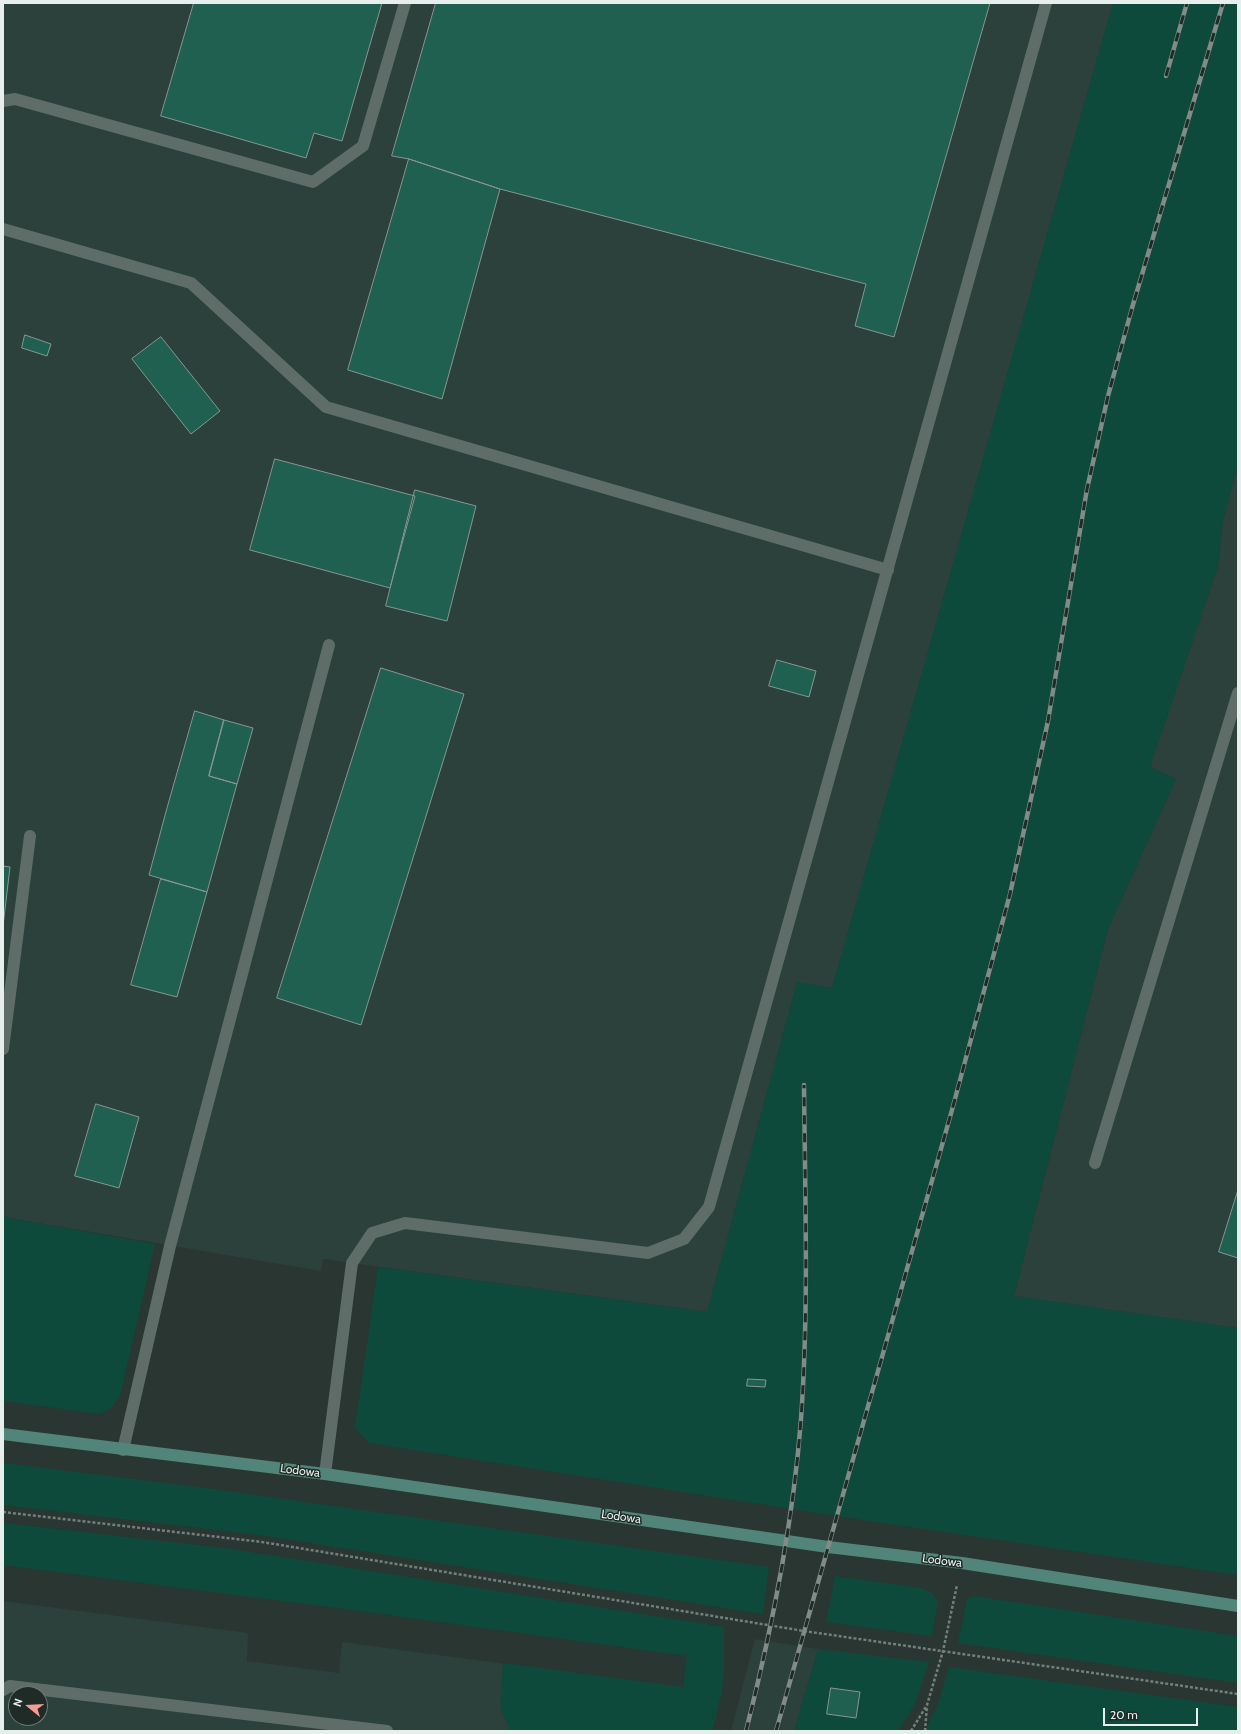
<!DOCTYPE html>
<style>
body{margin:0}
#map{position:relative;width:1241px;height:1734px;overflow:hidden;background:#293631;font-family:Cabin,sans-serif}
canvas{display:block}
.frame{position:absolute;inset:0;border:4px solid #e7efed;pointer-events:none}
.north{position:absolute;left:8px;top:1686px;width:40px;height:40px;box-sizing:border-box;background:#1f2b27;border:1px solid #6f7976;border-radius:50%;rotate:288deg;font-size:11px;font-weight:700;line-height:16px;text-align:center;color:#e7efed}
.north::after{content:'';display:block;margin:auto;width:14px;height:18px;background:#f59c96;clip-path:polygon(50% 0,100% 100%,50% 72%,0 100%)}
.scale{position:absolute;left:1103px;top:1708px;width:95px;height:18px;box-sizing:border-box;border:2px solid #e7efed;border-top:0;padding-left:5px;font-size:12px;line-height:14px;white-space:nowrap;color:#e7efed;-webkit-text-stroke:3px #1f2b27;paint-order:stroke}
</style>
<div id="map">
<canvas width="1241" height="1734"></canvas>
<div class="frame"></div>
<div class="north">N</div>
<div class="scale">20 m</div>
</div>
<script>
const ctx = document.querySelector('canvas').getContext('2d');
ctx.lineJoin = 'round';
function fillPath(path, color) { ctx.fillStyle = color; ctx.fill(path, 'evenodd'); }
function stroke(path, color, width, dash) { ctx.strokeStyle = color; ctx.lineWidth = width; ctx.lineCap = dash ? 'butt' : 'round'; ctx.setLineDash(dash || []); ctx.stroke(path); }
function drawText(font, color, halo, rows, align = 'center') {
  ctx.font = font + ' Cabin,sans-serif'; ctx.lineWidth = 3; ctx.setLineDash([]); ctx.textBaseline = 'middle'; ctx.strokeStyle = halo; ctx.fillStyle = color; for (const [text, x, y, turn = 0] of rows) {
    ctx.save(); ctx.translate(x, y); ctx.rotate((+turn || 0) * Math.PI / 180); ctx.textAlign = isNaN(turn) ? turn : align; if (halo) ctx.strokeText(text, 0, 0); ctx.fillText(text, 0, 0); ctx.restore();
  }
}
const built = new Path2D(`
 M3,3H1113L832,988L797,983L707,1312L323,1259L321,1271L3,1217Z
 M1238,464V1328L1014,1296L1108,929L1176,779L1150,767L1218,566L1223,521Z
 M3,1601L248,1633L247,1661L339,1673L342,1642L646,1683L632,1731H3ZM16,1694H40V1718H16Z
 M755,1639L818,1649L794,1731H731Z`);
const green = new Path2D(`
 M1113,3H1238V464L1223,521L1218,566L1150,767L1176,779L1108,929L1014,1296L1238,1328V1575L869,1521L369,1443L355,1428L378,1267L707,1312L797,982L832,988Z
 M3,1217L155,1244L120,1396L111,1408L100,1414L3,1401Z
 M3,1463L191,1486L769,1567L763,1614L260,1535L3,1505Z
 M3,1523L225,1548L724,1627V1673L722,1692L712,1731H510L500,1707L503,1663L683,1687L687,1656L353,1610L3,1565Z
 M835,1576L921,1588L932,1593L938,1602L932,1636L826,1622Z
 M974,1596L1238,1636V1683L958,1643L967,1599Z
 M818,1649L929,1662L915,1704L898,1731H794Z
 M949,1667L1238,1707V1731H925L938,1704Z`);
const building = new Path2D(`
 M194,3H382L342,141L314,133L306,158L161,116Z
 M436,3H990L894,337L855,326L866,284L500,189L409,159L392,156Z
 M409,159L500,189L442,399L348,370Z
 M25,335L51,344L47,356L22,348Z
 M161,337L220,411L191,434L132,359Z
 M275,459L415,496L390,588L250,550Z
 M415,490L476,506L447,621L386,606Z
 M777,660L816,671L809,697L769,686Z
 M381,668L464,694L361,1025L277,998Z
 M195,711L224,720L209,776L237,784L207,892L149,875L167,808Z
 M224,720L253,728L237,784L209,776Z
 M3,866L10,867L3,926Z
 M161,879L207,892L177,997L131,985Z
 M96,1104L139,1117L119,1188L75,1176Z
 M1238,1190V1258L1219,1252Z
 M748,1379L766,1380L765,1387L747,1386Z
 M831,1688L860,1692L856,1718L827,1714Z`);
const path = new Path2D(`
 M3,1512L262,1542L804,1631L1238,1694
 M911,1731L927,1705L943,1651L957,1585
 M925,1731L927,1706`);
const lane = new Path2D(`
 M3,101L15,99L313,182L363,146L405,3
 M3,229L191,283L326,407L888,570
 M3,1049L30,836
 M1095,1163L1238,693
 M123,1450L170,1246L329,645
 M325,1474L352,1263L372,1233L405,1223L648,1253L684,1239L709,1207L1046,3
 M3,1690L10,1686L387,1731`);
const secondary = new Path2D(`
 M3,1434L325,1474L828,1547L962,1563L1238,1606`);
const rail = new Path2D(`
 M1166,76L1187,3
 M746,1731C772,1629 793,1524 801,1419C809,1308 805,1196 804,1085
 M776,1731L952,1110L1010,894L1048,721L1087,489L1108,396L1132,308L1223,3`);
const streetNames = [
 ["Lodowa",300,1471,7],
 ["Lodowa",621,1517,8],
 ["Lodowa",942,1561,7]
];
fillPath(built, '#2c413b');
fillPath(green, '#0e4a3c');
fillPath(building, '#206050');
stroke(building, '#879691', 1);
stroke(path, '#747f7b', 2.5, [3, 2]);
stroke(lane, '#5f6d69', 12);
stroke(secondary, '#528579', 12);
stroke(rail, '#818b88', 4.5);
stroke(rail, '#1f2b27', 3, [9]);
drawText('12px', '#e7efed', '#1f2b27', streetNames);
</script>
